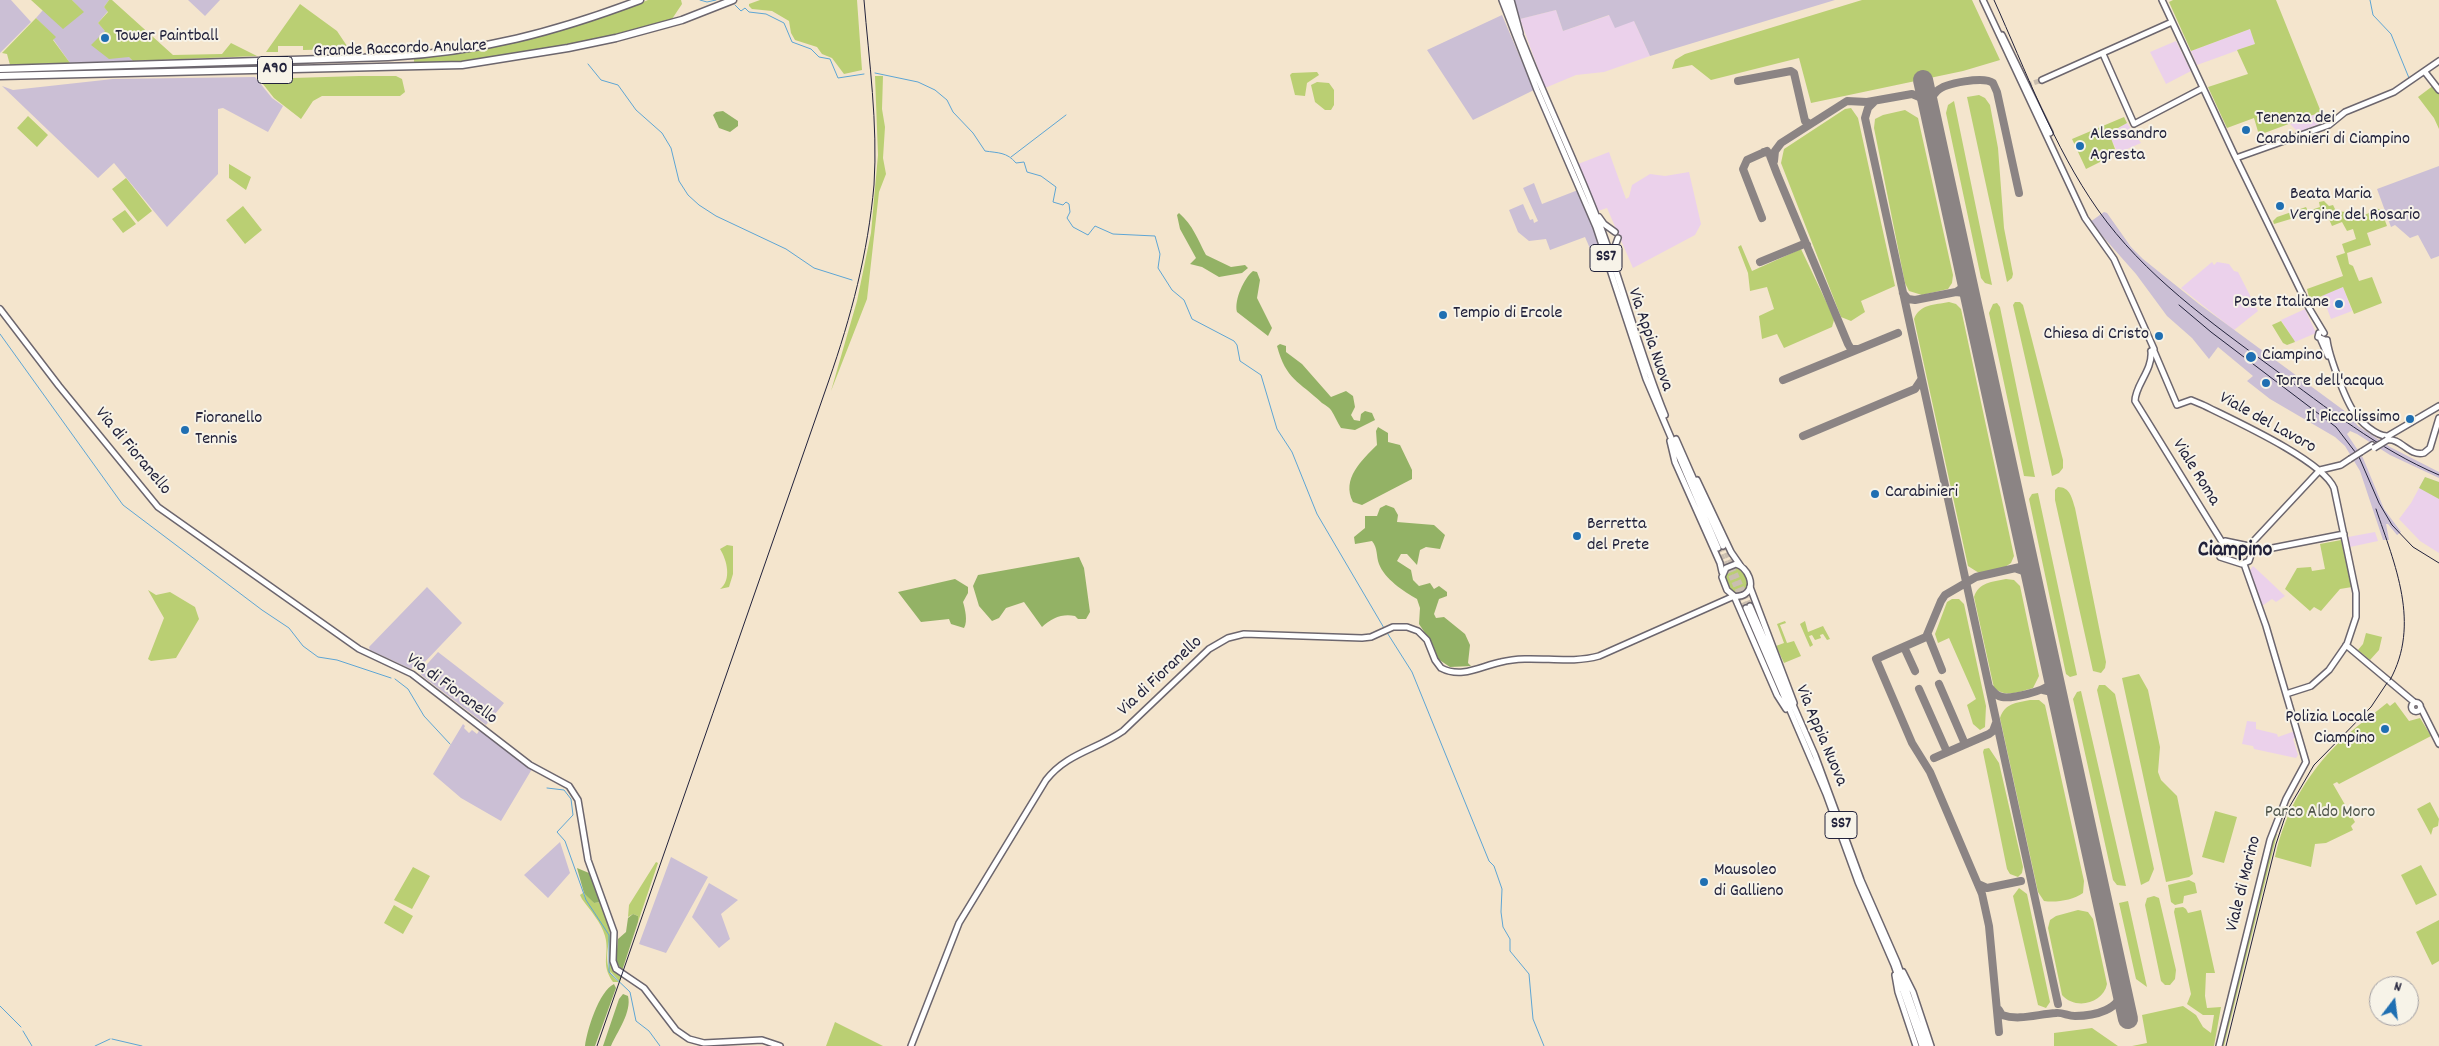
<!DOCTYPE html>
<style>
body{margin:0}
#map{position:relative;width:2439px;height:1046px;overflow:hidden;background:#f4e5cd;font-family:Dekko,sans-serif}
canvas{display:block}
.north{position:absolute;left:2369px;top:976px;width:50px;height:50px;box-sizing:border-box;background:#f7f3e8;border:1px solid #a29fa3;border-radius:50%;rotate:15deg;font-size:14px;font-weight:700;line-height:20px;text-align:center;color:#22223b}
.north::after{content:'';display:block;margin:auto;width:18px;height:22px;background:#1f6fb2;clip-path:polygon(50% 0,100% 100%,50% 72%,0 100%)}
</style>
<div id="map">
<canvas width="2439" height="1046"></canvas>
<div class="north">N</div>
</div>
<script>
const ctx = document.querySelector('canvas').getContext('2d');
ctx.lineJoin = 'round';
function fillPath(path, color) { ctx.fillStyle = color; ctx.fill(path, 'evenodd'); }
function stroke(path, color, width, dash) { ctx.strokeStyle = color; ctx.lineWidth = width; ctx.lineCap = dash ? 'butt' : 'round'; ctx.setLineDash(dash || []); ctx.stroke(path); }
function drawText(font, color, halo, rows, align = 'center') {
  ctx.font = font + ' Dekko,sans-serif'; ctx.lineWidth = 4; ctx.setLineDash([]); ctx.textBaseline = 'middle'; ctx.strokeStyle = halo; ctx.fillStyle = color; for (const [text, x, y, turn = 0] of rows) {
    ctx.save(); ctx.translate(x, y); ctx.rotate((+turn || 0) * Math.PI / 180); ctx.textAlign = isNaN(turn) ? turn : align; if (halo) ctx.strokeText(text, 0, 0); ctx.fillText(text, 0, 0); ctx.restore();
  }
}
const built = new Path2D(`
 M1556,10L1563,31L1610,15L1634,21L1650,56L1604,72L1576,75L1545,88L1520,19Z
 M2250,29L2255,44L2197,65L2191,51Z
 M2176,41L2191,71L2166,84L2150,52Z
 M2321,112L2325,122L2298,132L2290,124Z
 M2127,123L2141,143L2118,153L2108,133Z
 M1609,152L1626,199L1629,197L1632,185L1650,174L1665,176L1689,172L1701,224L1695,235L1633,268L1607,208L1598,211L1578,164Z
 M2212,262L2214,265L2217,262L2229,264L2234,271L2238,272L2258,311L2234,330L2181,288Z
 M2343,287L2352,311L2331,319L2322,295Z
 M2305,309L2316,333L2295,342L2281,320Z
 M2425,477L2439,482V553L2420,541L2399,519L2411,503Z
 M2375,532L2378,541L2350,547L2348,537Z
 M2253,566L2265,577L2285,596L2276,602L2272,599L2262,606L2250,570Z
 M2247,721L2256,722V729L2277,734L2278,737L2295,731L2297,736L2293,739L2298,755L2296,758L2254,749L2253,746L2242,744Z`);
const industrial = new Path2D(`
 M0,0H11L31,22L0,53Z
 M72,0H109L104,7L108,11L98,23L133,61L70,63L53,39L55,37L36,18L43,10L83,12Z
 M188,0H220L205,16Z
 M1514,0H1835L1650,56L1634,21L1615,28L1609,15L1563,31L1556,10L1520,19Z
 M1502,15L1534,90L1473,120L1427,50Z
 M255,77L272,98L283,106L268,132L223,108L218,109V174L167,227L114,163L98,178L2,86L13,90L113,79Z
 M2439,166V256L2431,259L2418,235L2410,238L2395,225L2391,227L2377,189Z
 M1534,183L1542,204L1578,190L1596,232L1601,249L1592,253L1585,237L1550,250L1546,239L1529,241L1518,232L1509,210L1523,204L1530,220L1533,219L1534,223L1538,221L1523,188Z
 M2104,212L2107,213L2131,247L2143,259L2199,304L2346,412L2358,426L2390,447L2439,472V478L2390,455L2357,434L2350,431L2347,434L2363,458L2384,509L2401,532L2397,535L2388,524H2386L2389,540H2383L2360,471L2345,446L2335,437L2270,399L2247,381L2253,376L2218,347L2209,359L2192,338L2167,316L2136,274L2090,222Z
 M427,587L462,623L421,666L417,663L411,669L370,650L369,647Z
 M438,652L504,703L486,725L421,675L420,672Z
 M463,724L465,726L464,728L469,733L472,730L477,734L480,729L532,769L501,821L461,798L433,774Z
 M560,842L570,873L548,898L524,875Z
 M671,857L708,877L666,953L639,944Z
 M709,883L738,900L721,914L730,939L719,948L692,917Z`);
const green = new Path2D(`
 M31,0H72L84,12L63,29Z
 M109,0H112L173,55L222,54L231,43L257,56L133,61L129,57L109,59L91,45L105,31L98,23L108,12L104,7Z
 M648,0H681L682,4L672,19C588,43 502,61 414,65V58C496,53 572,29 648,0Z
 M760,0H857L862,70L844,74L832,58L822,54L817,47L795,40L791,33L789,21L772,11L752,9L749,6V4Z
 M1862,0H1972L2000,60L1963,71L1811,103L1799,58L1711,80L1692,65L1672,69L1675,60L1685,54Z
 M2173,0H2276L2321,112L2259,135L2254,118L2227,128L2208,87L2248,74L2237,50L2255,44L2250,29L2191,51L2169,2Z
 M300,4L337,31L349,49L303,50V46H278V52H266Z
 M36,18L56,37L53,40L70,63L10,65L7,54L2,53Z
 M1317,72L1319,75L1307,83L1305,96L1295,95L1290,75L1292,73Z
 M359,76H396L402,79L405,92L400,96H322L313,101L301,119L274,98L259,79Z
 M875,76H883L882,109L885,127L883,158L886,174L879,192L867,299L831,391L857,301L871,233L878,155Z
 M1317,82L1329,83L1334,90V105L1331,110H1325L1315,102L1311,85Z
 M2434,85L2439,93V129L2434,118L2418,97Z
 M1979,95L1985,98L1990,105L1998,148L2004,228L2013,274L2012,278L2007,282L1967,97Z
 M1954,101L1992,285L1985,283L1981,278L1946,113L1948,105Z
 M1851,108L1858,118L1895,286L1861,301L1865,312L1851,321L1841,317L1781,163L1784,149L1845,109Z
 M1905,110L1918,118L1953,275L1952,283L1948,289L1922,295L1909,291L1905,283L1874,128L1875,119L1883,115Z
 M28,116L48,135L37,147L17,128Z
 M2124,117L2127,123L2109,133L2115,149L2111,154L2112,156L2086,169L2072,139Z
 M229,164L251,177L246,190L229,178Z
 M126,178L152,211L138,222L112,189Z
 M2324,201L2329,206L2333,205L2336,211L2367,214L2376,208L2381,210L2387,226L2367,233L2371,245L2347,253L2349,264L2353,266L2359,281L2372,277L2382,303L2354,314L2343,287L2310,301L2307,289L2343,276L2336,256L2345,253L2342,244L2356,239L2353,229L2347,231L2342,222L2332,226L2328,217L2318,221L2314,212L2274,224L2273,221L2277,217L2306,207L2308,211L2320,207L2319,202Z
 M243,206L262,230L245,244L226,220Z
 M125,210L136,224L123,233L112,219Z
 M1741,245L1752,271L1801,249L1832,314L1834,320L1832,327L1784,348L1777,334L1762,339L1759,316L1774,309L1767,287L1750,291L1748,273L1738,247Z
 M1949,302L1956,304L1961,309L2014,556L2011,563L2005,567L1979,573L1968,566L1914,319C1920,304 1934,305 1949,302Z
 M2015,302H2020L2023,305L2063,460V468L2059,473L2052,476L2013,305Z
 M1997,303L2000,307L2035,477L2024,476L1989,313L1993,304Z
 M2281,321L2294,340L2295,342L2287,345L2283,343L2272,325Z
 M2425,477L2439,482V499L2419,488Z
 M2058,487C2070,487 2072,498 2075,508L2106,662L2105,668L2101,673L2093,671L2055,500V490Z
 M2038,493L2077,675L2070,677L2066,674L2029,499L2032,494Z
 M2341,540L2352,587L2340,589L2321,611L2314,607L2310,611L2285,589L2297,568L2311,567L2312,571L2325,569L2320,544Z
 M727,545L733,546V574L729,587L720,589C732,580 727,560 720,549Z
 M1732,566C1743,567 1750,579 1746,589L1741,593L1732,591L1725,578L1727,570Z
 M2006,579L2014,580L2020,586L2039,676L2033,688C2018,692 2006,698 1994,688L1974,597C1979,582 1992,582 2006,579Z
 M148,590L156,595L170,592L195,607L199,619L176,658L151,661L148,659L164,618Z
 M1952,599H1959L1964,604L1986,706L1985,727L1980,730L1973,724L1967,705L1976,699L1949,638L1938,643L1935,634L1947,602Z
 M1785,621L1786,623L1780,625L1787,643L1794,641L1801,656L1784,663L1776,646L1784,643L1777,624Z
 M1805,621L1808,632L1823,626L1830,639L1827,640L1823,634L1820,635L1821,638L1815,640L1812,635L1809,636L1813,645L1810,647L1800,624Z
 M2366,633L2382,637L2379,650L2370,660L2358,650L2363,644Z
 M2139,674L2148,690L2160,747L2158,772L2161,780L2177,796L2193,874L2189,877L2166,882L2122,678Z
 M2099,685H2105L2115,694L2154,869L2149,881L2141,885L2097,690Z
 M2081,691L2126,886L2117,885L2113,880L2073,699L2077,692Z
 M2030,700H2039L2045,705L2084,881L2083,893C2073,900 2056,903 2044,901L2038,892L2000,718C2005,703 2016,703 2030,700Z
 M2395,702L2409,721L2420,718L2431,736L2339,784L2337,782L2333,784L2355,822L2351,826L2353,830L2326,843L2315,844L2311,867L2275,857C2285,810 2310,768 2346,736C2359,724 2374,714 2387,703L2390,706Z
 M1989,748L1999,763L2023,867L2022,873L2018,877L2010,874L2007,869L1983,752L1984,749Z
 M2430,802L2439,819L2438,826L2433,828L2431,835L2417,809Z
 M2215,811L2237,817L2224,863L2202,857Z
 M2274,834H2277L2224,1046H2220Z
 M656,862L658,863L638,922V916L633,914L628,917L629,905Z
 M2421,865L2437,895L2416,905L2401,875Z
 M413,867L430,876L412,909L394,900Z
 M2189,880L2195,883L2197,893L2184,896L2183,903L2175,905L2171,902L2168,885Z
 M2019,888L2027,894L2050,1002L2046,1008L2038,1005L2013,896Z
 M583,893L585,898L584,893L586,894L594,903L601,902L612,931V959L622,975L620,982L609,970V941C606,956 605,972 619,982H613C600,964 610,954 605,936C601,922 590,910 582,899L580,895Z
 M2154,896L2159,898L2176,970L2175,979L2170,985H2165L2161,981L2145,905L2147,898Z
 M2128,901L2147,987L2136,979L2119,903Z
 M394,905L413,916L403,934L384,923Z
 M2183,907L2186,909L2188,913L2201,910L2215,973H2206L2205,996L2207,1008L2221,1007L2214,1046H2132L2147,1043L2142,1015L2183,1006L2196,1015L2203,1027L2211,1033L2214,1015H2203L2187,1004L2191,994L2174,912L2175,908Z
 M2078,910L2088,912L2093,919L2107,984C2103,1004 2075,1010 2062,995L2048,928L2050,920L2056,916Z
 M2439,920V961L2432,965L2416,932Z
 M835,1022L883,1046H826Z
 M2092,1028L2118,1046H2054V1033Z`);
const forest = new Path2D(`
 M723,111L738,121V126L730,132L719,128L713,115L716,112Z
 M1179,213C1193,225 1198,240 1206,255L1231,267L1245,265L1248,268L1242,273L1219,277L1202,267L1190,264L1196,258L1180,229L1177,215Z
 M1253,271L1257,272L1260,280L1257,298L1272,328L1268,336L1237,312C1234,300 1244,278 1253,271Z
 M1280,344L1286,346V352L1302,364L1331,397L1346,391L1353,396L1355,407L1351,415L1354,420L1360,421L1361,414L1365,411L1372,413L1375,420L1355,430L1341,428C1337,422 1335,416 1331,410C1329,407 1325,405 1322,403C1299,381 1286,380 1277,346Z
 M1378,427L1388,433V442L1400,445L1412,470V479L1362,505L1353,502C1341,479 1362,460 1377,445L1376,431Z
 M1386,505L1394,508L1398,515L1397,522L1434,525L1445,535L1440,549L1426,547L1420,550L1417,565L1407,554H1401L1397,561L1411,570L1413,580L1419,586L1430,583L1434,589L1439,586L1447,592V596L1439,599L1434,614L1436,618L1444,617L1465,634L1470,645L1468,663L1471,666L1450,667L1438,659L1433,645L1419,624L1420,608L1417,599C1404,592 1384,578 1379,564C1376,556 1378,548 1372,541L1355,544L1354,537L1365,528V516H1377L1380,508Z
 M1079,557L1084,568L1090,612L1086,619H1078L1075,616C1063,613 1051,618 1042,627L1024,602L1006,608L999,618L992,621L979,606L973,586L978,575Z
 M955,579L968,587V593L963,602C965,609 968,621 964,628L951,624L949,619L921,622L898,592Z
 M577,868L589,873L601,902L594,903L584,893Z
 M633,914L638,916V922L622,971L616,961L618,939L626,932L628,918Z
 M614,984L616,988L595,1046H585C587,1030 599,991 614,984Z
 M623,994L628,996C632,1012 617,1032 611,1046H603L619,999Z`);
const stream = new Path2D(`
 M700,0L707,2L716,0
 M2370,0L2373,15L2391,34L2409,78
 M735,5L741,11L745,8L749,12L766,14L784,23L792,42L811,49L819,57L830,59L838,78L864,74
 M588,64L601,80L618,85L636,110L662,133L671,148L679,181L688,195L699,205L716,216L786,249L814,268L852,280
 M875,73L918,82L935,90L947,100L953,112L973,133L985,151C998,153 1007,152 1016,163L1024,162L1027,172L1041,176L1056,187L1053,202L1063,205L1066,202L1069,204L1070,212L1067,218L1073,227L1088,235L1095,226L1113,234L1155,236L1160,254L1158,268L1172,290L1184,300L1192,319L1234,341L1237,345L1240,361L1261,375L1277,429L1292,452L1317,514L1384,628
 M1011,157L1066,115
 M0,334L123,505L262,610L289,628L303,646L318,657L337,660L391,678
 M1386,631L1412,672L1489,861L1494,866L1502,889L1501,912L1503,927L1510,939V951L1529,974L1533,1019L1544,1046
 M395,679L408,689L424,716L450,744
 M547,788L564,790L571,799L573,815L557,832L565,841L586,900L609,935V972L630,992L636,1021L649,1031L660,1046
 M0,1006L21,1027
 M23,1031L32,1046
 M112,1039L142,1046
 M95,1046L110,1039`);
const taxiway = new Path2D(`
 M1738,81L1791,71L1794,73L1805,121L1810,124
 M1875,101L1868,108L1865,118L2058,1004
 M1931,113C1930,106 1930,97 1937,91C1945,83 1984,76 1993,83L1997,92L2019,193
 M1764,152L1769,153L1777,174L1848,344L1851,349H1857
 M1774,161L1775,151L1781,143L1847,101L1867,102L1912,94L1924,99L1930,111
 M1762,218L1743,169L1747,160L1767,151
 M1760,262L1804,244L1807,245
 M1956,292L1964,293L1972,301
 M1903,293L1908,299L1915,300L1956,292L1962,288L1967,279
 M1783,380L1898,333
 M1803,436L1915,389L1921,380
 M2017,569L2029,573L2033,582
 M1928,635L1942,670
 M1904,647L1915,671
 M1939,684L1965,744
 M1990,688C1993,692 1997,696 2002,697C2012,699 2044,691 2051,684L2053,674
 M1919,689L1947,752
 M2043,690L2052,692L2059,701
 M1934,758L1989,734L1993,731L1996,723
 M1978,884L1987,888L2021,881
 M1999,1010L2002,1015C2019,1021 2038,1014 2056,1013C2062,1012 2068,1016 2075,1016C2093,1016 2123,1010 2121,988
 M1999,1032L1989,926L1982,894L1930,772L1912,743L1876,659L1926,637L1941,601L1945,595L1976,577L2020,567L2025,562L2026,551`);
const runway = new Path2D(`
 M1923,80L2128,1019`);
const secondaryTunnel = new Path2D(`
 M2027,85L2042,80`);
const primaryTunnel = new Path2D(`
 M1723,546L1750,606
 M1718,548L1746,608`);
const secondary = new Path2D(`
 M1511,0L1520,33
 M1983,0L2085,218L2114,259L2154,349L2151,351H2154
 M2162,0L2234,154L2309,308L2324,333
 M2002,35L2050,133
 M2103,54L2134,124L2203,88
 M2425,72L2439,90
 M2042,80L2172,22
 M2236,158L2329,125L2345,112L2394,92L2439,61
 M0,309L59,386L158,507L359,649L412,674L530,765L569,786L578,800L588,860L614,932L613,961L616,969L644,988L676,1030L689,1039L704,1043L762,1040L780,1046
 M2319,333L2318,337L2325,340
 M2321,340L2328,356
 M2327,340C2329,356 2345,399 2354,412C2359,421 2377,437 2388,436L2439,406
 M2151,351C2153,370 2135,385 2135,401L2222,542
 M2154,351L2177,405L2191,400L2203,405C2233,420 2322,460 2334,488L2356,593V617L2347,644L2329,670L2311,686L2286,694
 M2387,440C2400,437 2409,457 2424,453L2430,448L2439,418
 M2361,452L2372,445
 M2225,541L2249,546L2252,552L2249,561L2242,564L2220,557L2218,549Z
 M2249,546L2320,470L2341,465L2350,459
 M2252,552L2344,534
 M2346,645L2414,702
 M2411.5 707a4.5 4.5 0 1 1 9 0a4.5 4.5 0 1 1-9 0Z
 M2421,708L2439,744
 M911,1046L959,923L1046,780C1067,753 1096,750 1123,731L1209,649L1228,638L1244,634L1362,638L1371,637L1393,627H1407L1418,631L1427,640L1435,660L1441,668C1462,679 1481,666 1501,662C1533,654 1567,665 1599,656L1732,597C1736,596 1741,597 1745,594C1757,586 1747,567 1736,564L1726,568L1722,577L1727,590L1734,596
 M2219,1046L2270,840L2286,799L2306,762L2266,626L2244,564`);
const primary = new Path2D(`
 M1502,0L1537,90L1596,227L1646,379L1718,548
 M1507,0C1534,78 1572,151 1601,228C1624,290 1640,354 1665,415
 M1599,217L1604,224L1615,232
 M1613,259L1614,249L1618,238
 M1676,439L1723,546
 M1670,441L1675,462L1720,563L1722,572
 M1697,480L1731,552L1740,565
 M1750,587L1794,703
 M1734,596L1777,695L1786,709
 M1750,606L1815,755L1861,880L1897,962L1926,1046
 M1746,608L1826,794L1858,882L1894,965L1922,1046
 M1903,972L1913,992L1931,1046
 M1895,975L1898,992L1916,1046`);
const highway = new Path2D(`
 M0,69L388,57C480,52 555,32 640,0
 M0,76L462,65L568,48L616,38L682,20L733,0`);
const rail = new Path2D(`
 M1994,0C2026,71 2053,146 2098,210C2144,275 2210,322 2274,369C2327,408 2378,449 2439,475
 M2179,305L2211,332L2336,427L2359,457L2379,503L2392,525L2413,547L2439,563
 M2376,509C2395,565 2421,624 2390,680
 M597,1046L829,380C851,317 868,253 874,185C878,124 869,61 864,0
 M2226,1046L2276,844L2287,811L2314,765L2371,707L2387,683`);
const secondaryBridge = new Path2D(`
 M2374,448L2387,440
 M2350,459L2361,452`);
const markers = [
 [105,38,5,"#1f6fb2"],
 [2246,130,5,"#1f6fb2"],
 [2080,146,5,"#1f6fb2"],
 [2280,206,5,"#1f6fb2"],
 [2339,304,5,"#1f6fb2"],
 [1443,315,5,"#1f6fb2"],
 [2159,336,5,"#1f6fb2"],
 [2251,357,6,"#1f6fb2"],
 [2266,383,5,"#1f6fb2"],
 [2410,419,5,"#1f6fb2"],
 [185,430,5,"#1f6fb2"],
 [1875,494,5,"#1f6fb2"],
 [1577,536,5,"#1f6fb2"],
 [2385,729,5,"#1f6fb2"],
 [1704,882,5,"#1f6fb2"]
];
const shields = [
 [275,70,35],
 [1606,258,32],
 [1841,825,32]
];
const shieldNames = [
 ["A90",275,70],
 ["SS7",1606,258],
 ["SS7",1841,825]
];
const poiNames = [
 ["Tower Paintball",115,38],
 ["Tenenza dei",2256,120],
 ["Carabinieri di Ciampino",2256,141],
 ["Alessandro",2090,136],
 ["Agresta",2090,157],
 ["Beata Maria",2290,196],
 ["Vergine del Rosario",2290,217],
 ["Poste Italiane",2329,304,"right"],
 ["Tempio di Ercole",1453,315],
 ["Chiesa di Cristo",2149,336,"right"],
 ["Ciampino",2262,357],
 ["Torre dell'acqua",2276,383],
 ["Il Piccolissimo",2400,419,"right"],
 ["Fioranello",195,420],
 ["Tennis",195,441],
 ["Carabinieri",1885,494],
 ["Berretta",1587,526],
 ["del Prete",1587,547],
 ["Polizia Locale",2375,719,"right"],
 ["Ciampino",2375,740,"right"],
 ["Mausoleo",1714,872],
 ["di Gallieno",1714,893]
];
const streetNames = [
 ["Grande Raccordo Anulare",400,50,-2],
 ["Via Appia Nuova",1649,340,71],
 ["Viale del Lavoro",2267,424,29],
 ["Via di Fioranello",132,452,50],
 ["Viale Roma",2195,473,58],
 ["Via di Fioranello",1161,677,-43],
 ["Via di Fioranello",451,690,36],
 ["Via Appia Nuova",1820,736,67],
 ["Viale di Marino",2245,884,-76]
];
const parkNames = [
 ["Parco Aldo Moro",2320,814]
];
const districtNames = [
 ["Ciampino",2235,552]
];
fillPath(built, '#ebd1eb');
fillPath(industrial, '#cbbfd5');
fillPath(green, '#bacf73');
fillPath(forest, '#93b265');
stroke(stream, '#5da5d4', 1);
stroke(taxiway, '#8b8484', 8);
stroke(runway, '#8b8484', 20);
stroke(secondaryTunnel, '#cabeb0', 5, [5, 2.5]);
stroke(primaryTunnel, '#cabeb0', 5, [5, 2.5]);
stroke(secondary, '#6c666e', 8);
stroke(primary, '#6c666e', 8);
stroke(highway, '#6c666e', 9);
stroke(secondary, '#fff', 5);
stroke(primary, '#fff', 5);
stroke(highway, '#fff', 6);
stroke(rail, '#22223b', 1);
stroke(secondaryBridge, '#6c666e', 8, []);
stroke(secondaryBridge, '#fff', 5);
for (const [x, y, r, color] of markers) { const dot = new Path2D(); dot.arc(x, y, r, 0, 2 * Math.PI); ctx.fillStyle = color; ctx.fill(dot); stroke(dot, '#f7f3e8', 2); }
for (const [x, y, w] of shields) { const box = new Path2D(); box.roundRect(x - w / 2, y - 13.5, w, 27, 4); ctx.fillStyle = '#f7f3e8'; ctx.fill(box); stroke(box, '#22223b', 1); }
drawText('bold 16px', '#22223b', null, shieldNames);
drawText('18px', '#22223b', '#f7f3e8', poiNames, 'left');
drawText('18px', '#22223b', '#f7f3e8', streetNames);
drawText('18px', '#50564c', '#f7f3e8', parkNames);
drawText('bold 22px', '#22223b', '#f7f3e8', districtNames);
</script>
